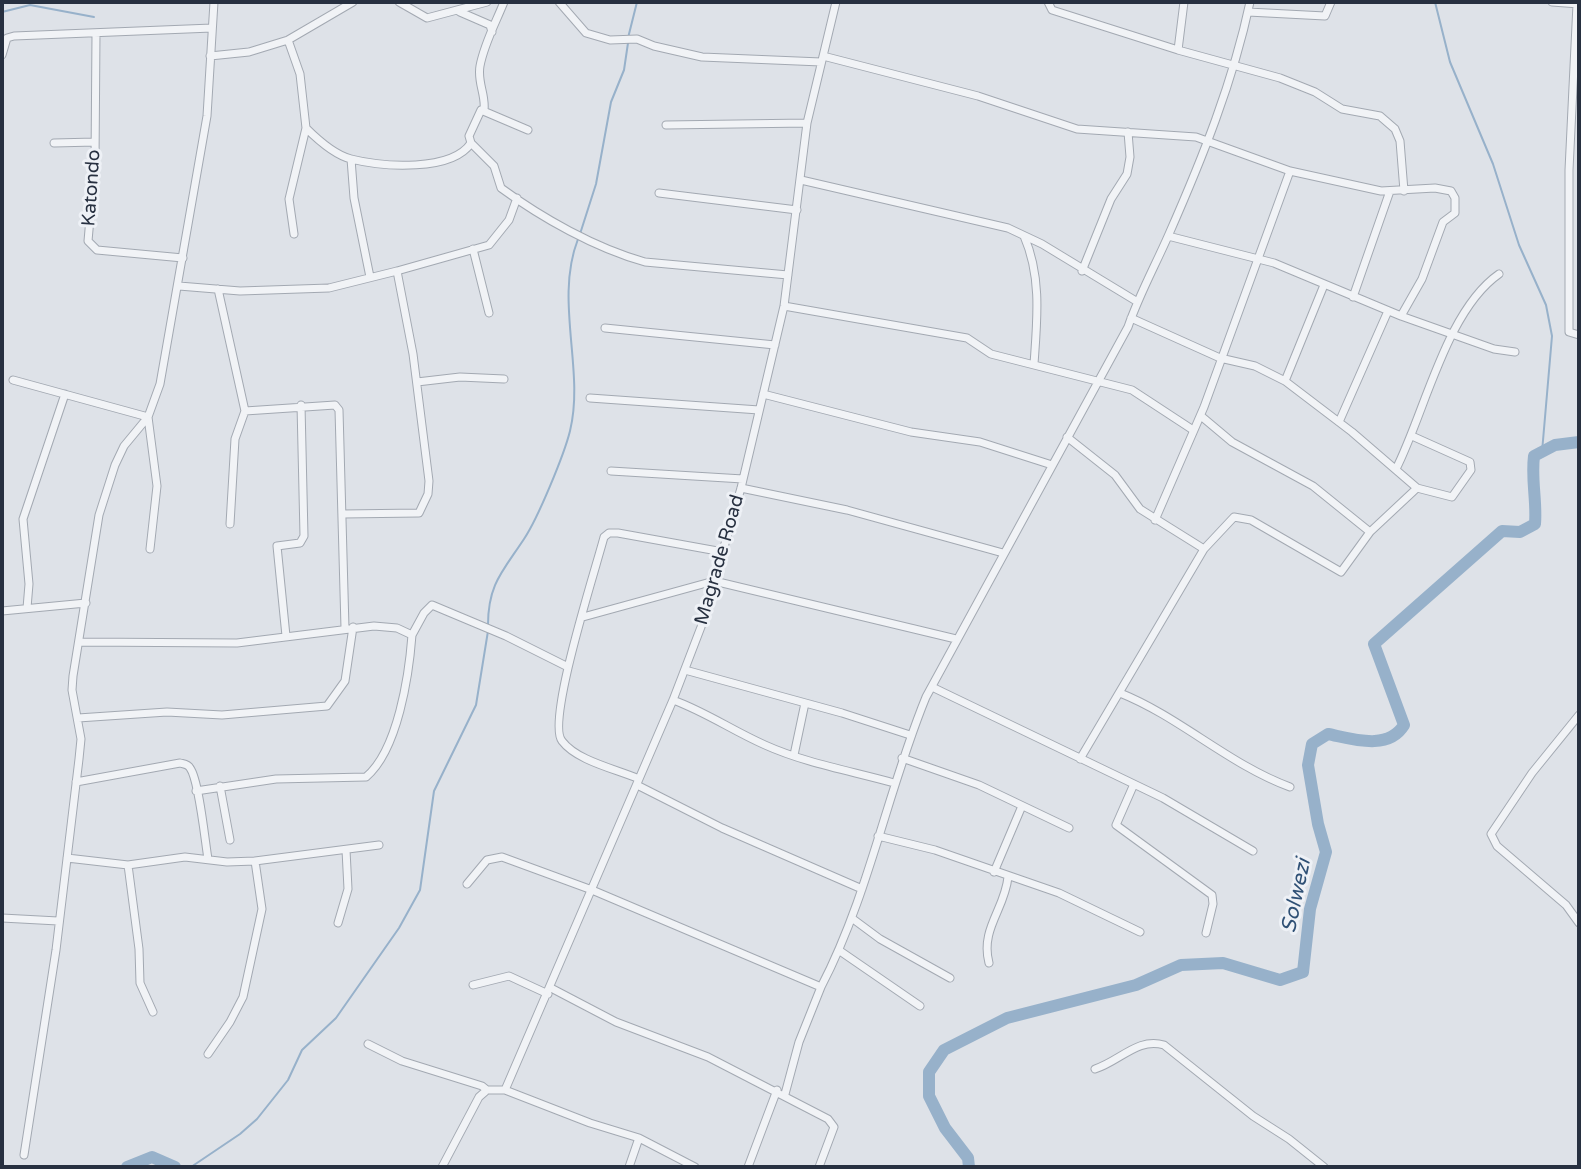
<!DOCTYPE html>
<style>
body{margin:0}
#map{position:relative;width:1581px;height:1169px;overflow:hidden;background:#dee2e8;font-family:"Varela Round",sans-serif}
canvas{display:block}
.frame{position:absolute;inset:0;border:4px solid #273040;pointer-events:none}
</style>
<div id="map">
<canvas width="1581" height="1169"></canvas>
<div class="frame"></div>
</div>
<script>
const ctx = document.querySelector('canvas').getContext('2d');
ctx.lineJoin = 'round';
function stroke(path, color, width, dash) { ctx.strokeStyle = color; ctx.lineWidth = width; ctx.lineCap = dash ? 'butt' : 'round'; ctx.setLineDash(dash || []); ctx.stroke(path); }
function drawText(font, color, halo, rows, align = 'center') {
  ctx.font = font + ' "Varela Round",sans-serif'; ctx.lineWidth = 6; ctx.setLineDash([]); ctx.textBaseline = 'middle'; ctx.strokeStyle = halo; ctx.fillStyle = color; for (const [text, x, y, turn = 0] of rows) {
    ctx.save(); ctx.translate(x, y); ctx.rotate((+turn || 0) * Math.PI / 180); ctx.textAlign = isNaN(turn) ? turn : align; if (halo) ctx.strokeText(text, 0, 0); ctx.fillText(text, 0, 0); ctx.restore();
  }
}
const stream = new Path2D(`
 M1435,2L1450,62L1493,164L1519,245L1546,305L1552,336L1542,452
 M2,12L30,5L94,17
 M628,38L637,2
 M580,234L596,184L611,102L624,70L628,43
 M488,625C488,584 503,571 524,539C538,518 564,455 570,431C585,370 554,301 578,239
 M191,1167L240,1134L257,1119L288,1080L302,1050L336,1018L399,928L420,890L434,791L476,705L488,631`);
const river = new Path2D(`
 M127,1167L152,1157L175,1167
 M969,1167L968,1158L945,1128L929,1096V1072L944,1050L1007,1018L1136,985L1181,965L1223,963L1280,980L1303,972L1310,909L1326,852L1318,824L1308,765L1312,744L1328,734C1353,739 1388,751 1404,725L1374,644L1502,531L1520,532L1535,524C1537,501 1531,480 1534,456L1555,445L1579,442`);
const street = new Path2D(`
 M399,2L427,18L487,2
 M559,2L586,33L610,40L637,39L654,46L702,57L821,62
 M1048,2L1052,10L1178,50L1184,2
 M1552,2L1579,4
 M1577,4L1569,170V332L1579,335
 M460,12L490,25L492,32
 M1248,12L1325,16L1331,2
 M96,34L95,162L88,241L97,250L183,258
 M288,40L300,74L306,128C318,140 335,155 351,159C383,167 452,172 471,143
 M1178,50L1280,78L1315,92L1342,109L1380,116L1395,129L1400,141L1404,191
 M2,55L7,38L14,36L212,28
 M210,56L249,52L288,40L353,2
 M823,56L978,96L1077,129L1196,137L1290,171L1381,191L1435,188L1451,191L1455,198V213L1443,222L1422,279L1401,316
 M484,110C486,95 477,82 480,66C484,44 496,22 504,2
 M666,125L807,123
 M528,130L481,110L469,136L471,143L494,166L501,188C542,218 595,248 645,262L788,275
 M54,143L95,142
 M351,159L354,198L370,277
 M801,180L1008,228L1042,244L1136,301
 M659,193L797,210
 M294,234L289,199L306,128
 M1024,236C1042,277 1037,321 1034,364
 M1168,236L1274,263L1401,316L1494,349L1515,352
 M473,249L489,313
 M1082,271L1111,199L1127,174L1130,157L1128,132
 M179,286L240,291L329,288L397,271L489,245L509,220L517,198
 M218,289L245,411
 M1353,297L1390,191
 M784,306L967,338L991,354L1132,390L1193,430
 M1131,318L1220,358L1255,366L1285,381L1352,432L1417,488L1452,497L1471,470L1470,462L1412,436
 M605,328L775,345
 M13,380L148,417L157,486L150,549
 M1285,381L1324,285
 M417,382L460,377L504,379
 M763,394L911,432L980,442L1052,465
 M590,398L759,410
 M1201,416L1232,442L1313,486L1370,532
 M1339,422L1388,311
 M1067,437L1115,475L1140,509L1204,549
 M1396,469C1425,412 1446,311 1499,274
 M611,471L743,479
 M741,488L847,510L1003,553
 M343,514L419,513L428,494L429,481L413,354L397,271
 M1155,520L1204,407L1290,171
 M230,524L235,439L245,411L335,405L339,410L345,628
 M27,608L29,584L23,519L65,394
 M2,611L86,603
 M583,617L714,581L956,639
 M412,635L424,613L432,605L506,636L568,667
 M286,636L277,546L300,543L304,536L301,405
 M80,642L237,643L374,626L397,628L412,635C409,675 398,750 366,777L276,779L196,791
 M685,670L842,713L910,735
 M932,687L1163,798L1253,851
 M1120,693C1180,717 1228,764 1290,787
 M673,700C706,712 733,731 765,745C805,763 851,771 894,783
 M1579,715L1532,773L1491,834L1497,846L1566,905L1579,923
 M78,718L167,712L222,715L327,706L345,681L353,627
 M794,755L805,703
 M902,758L979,785L1069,828
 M1080,759L1204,549L1234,517L1251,520L1341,572L1370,532L1417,488
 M639,779C616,769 577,761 562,741C546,722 596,568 604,537L609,533H618L723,552
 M76,782L180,763C184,764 188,764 190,768C199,780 205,841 208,859
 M1134,784L1116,825L1212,895L1213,904L1206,933
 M637,785L722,828L862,889
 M220,786L230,840
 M878,836L935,850L1059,893L1140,932
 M67,858L128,865L185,857L227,862L255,861L379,845
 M128,865L139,949L140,983L153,1012
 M994,872L1022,806
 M467,884L487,860L502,857L592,890L821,987C869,895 887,792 926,697L1128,327C1139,295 1155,266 1169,234C1202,159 1233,82 1250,2
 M2,918L58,921
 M853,919L880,939L950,978
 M338,923L348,889L346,850
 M840,951L920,1006
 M989,963C980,929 1005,909 1008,877
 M473,985L509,976L548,994
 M551,988L616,1022L708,1057L828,1119L834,1127L819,1167
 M368,1044L402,1061L482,1086L487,1090
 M208,1054L230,1022L243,997L262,909L255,861
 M1095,1069C1120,1061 1138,1037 1164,1045L1253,1116L1289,1139L1324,1167
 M505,1090L673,700L701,627L741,488L784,306L807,123L836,2
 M785,1094L799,1042L821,987
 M24,1155L56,950L79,759L81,739L72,690L73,676L99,515L115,465L124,446L148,417L160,384L207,116L214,2
 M442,1167L479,1097L487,1090H505L590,1123L639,1138L695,1167
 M629,1167L639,1138
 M748,1167L777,1090`);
const streetNames = [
 ["Katondo",92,188,-86],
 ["Magrade Road",720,560,-74]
];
const waterNames = [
 ["Solwezi",1297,896,-78]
];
stroke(stream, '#97b1ca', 2);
stroke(river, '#97b1ca', 12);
stroke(street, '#a3a9b2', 9);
stroke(street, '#f1f3f6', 7);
drawText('19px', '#273040', '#eef1f6', streetNames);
drawText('italic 21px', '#2f5075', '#eef1f6', waterNames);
</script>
